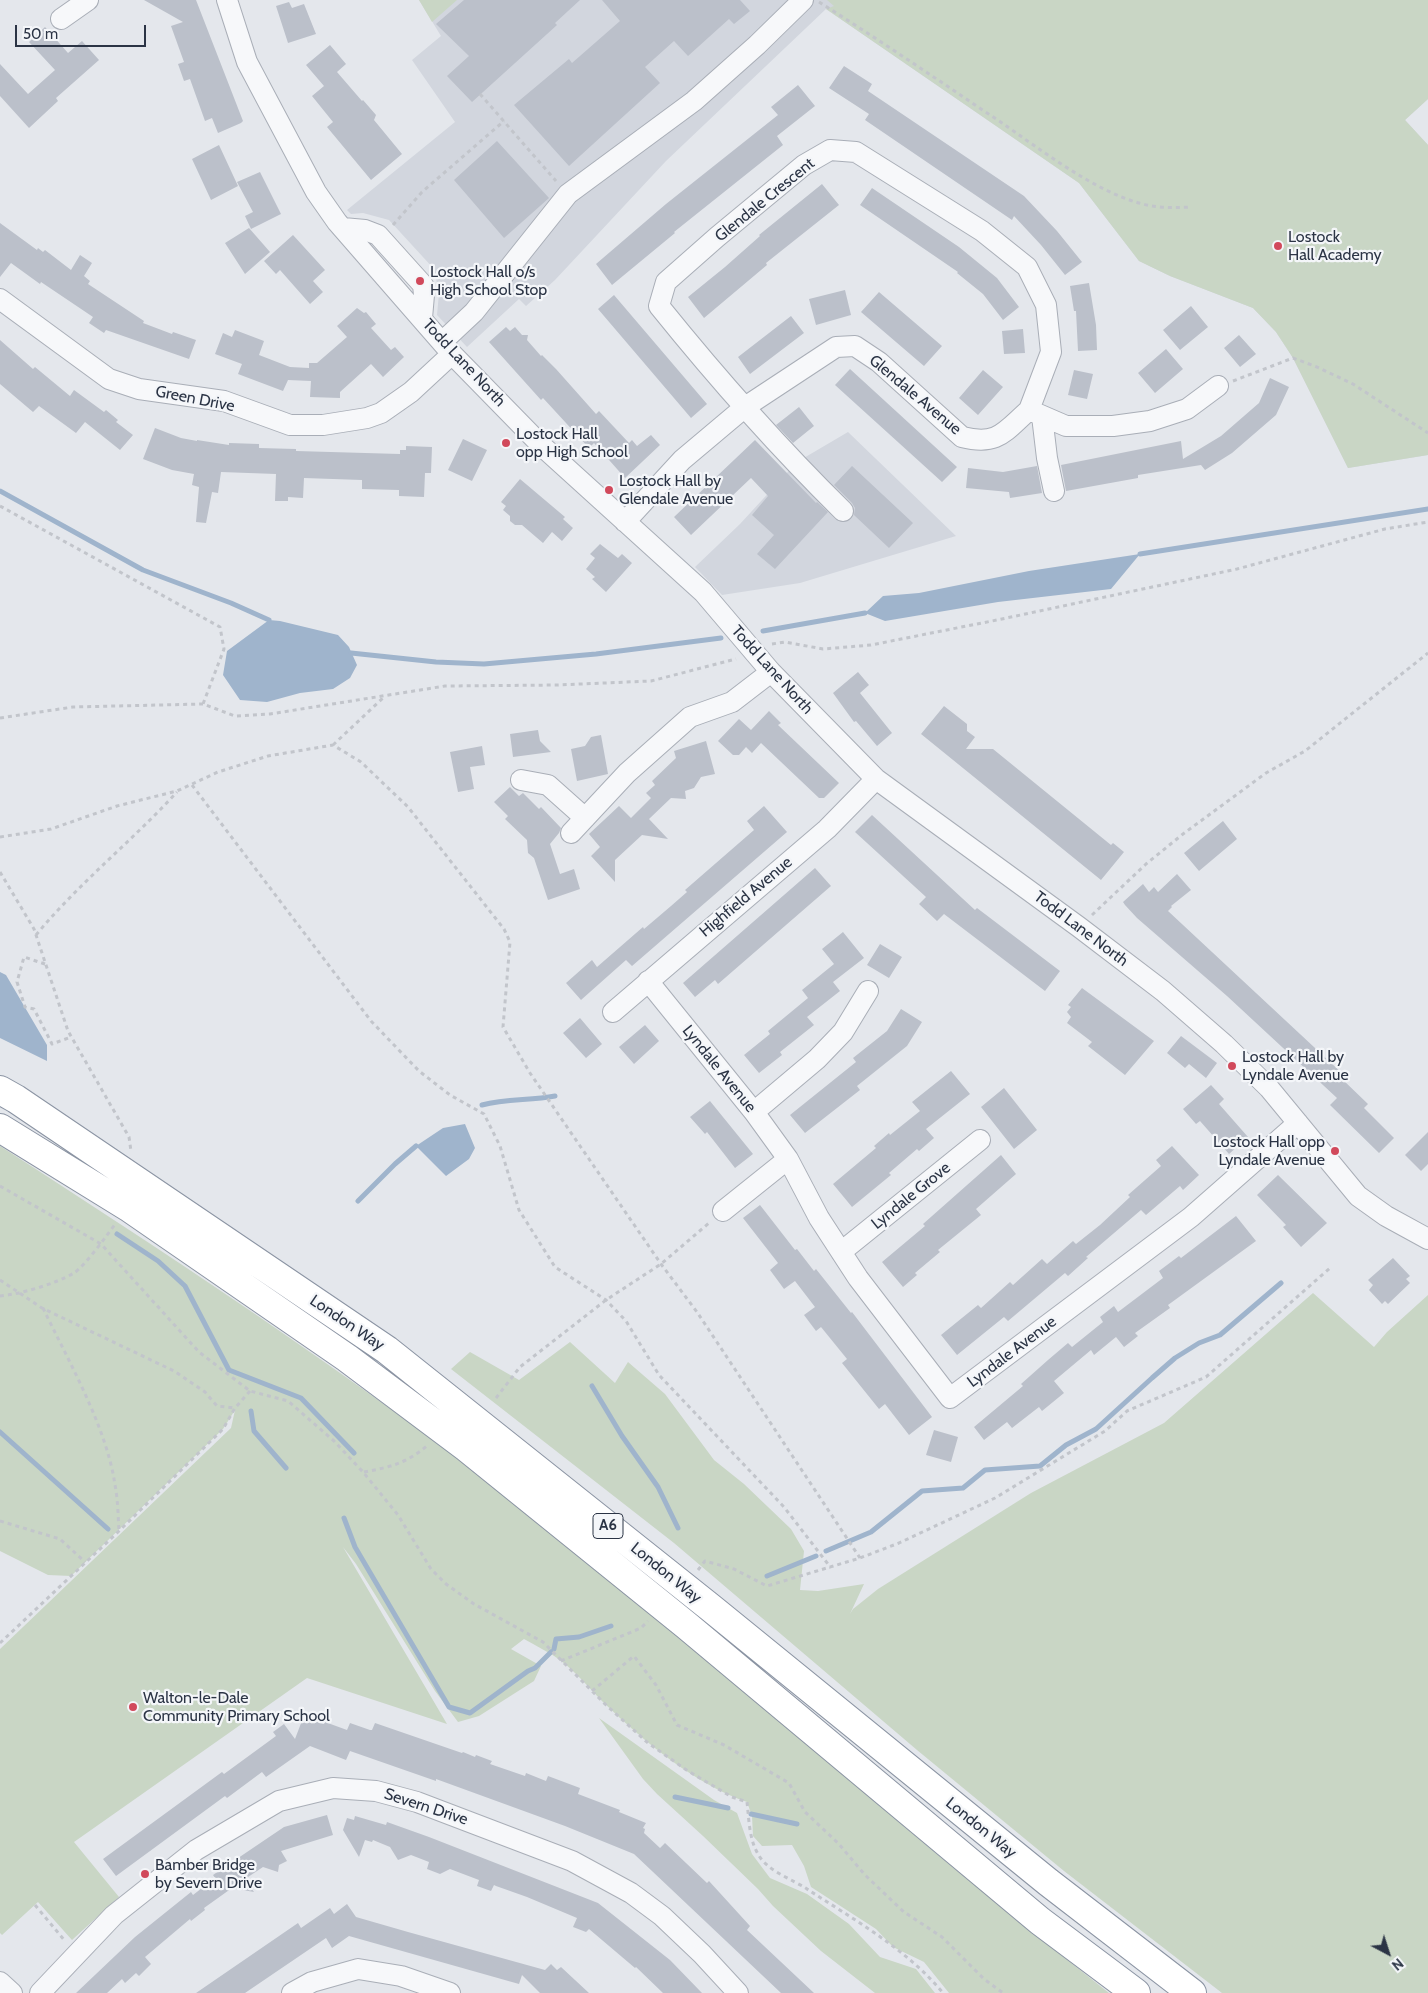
<!DOCTYPE html>
<style>
body{margin:0}
#map{position:relative;width:1428px;height:1993px;overflow:hidden;background:#e4e7ec;font-family:Cabin,sans-serif}
canvas{display:block}
.north{position:absolute;left:1363px;top:1928px;width:50px;height:50px;-webkit-text-stroke:4px #f4f6f9;paint-order:stroke;rotate:140deg;font-size:14px;font-weight:700;line-height:20px;text-align:center;color:#2b3445}
.north::after{content:'';display:block;margin:auto;width:18px;height:22px;background:#2b3445;clip-path:polygon(50% 0,100% 100%,50% 72%,0 100%)}
.scale{position:absolute;left:15px;top:25px;width:131px;height:22px;box-sizing:border-box;border:2px solid #2b3445;border-top:0;padding-left:6px;font-size:15px;line-height:18px;white-space:nowrap;color:#2b3445;-webkit-text-stroke:4px #f4f6f9;paint-order:stroke}
</style>
<div id="map">
<canvas width="1428" height="1993"></canvas>
<div class="north">N</div>
<div class="scale">50 m</div>
</div>
<script>
const ctx = document.querySelector('canvas').getContext('2d');
ctx.lineJoin = 'round';
function fillPath(path, color) { ctx.fillStyle = color; ctx.fill(path, 'evenodd'); }
function stroke(path, color, width, dash) { ctx.strokeStyle = color; ctx.lineWidth = width; ctx.lineCap = dash ? 'butt' : 'round'; ctx.setLineDash(dash || []); ctx.stroke(path); }
function drawText(font, color, halo, rows, align = 'center') {
  ctx.font = font + ' Cabin,sans-serif'; ctx.lineWidth = 4.5; ctx.setLineDash([]); ctx.textBaseline = 'middle'; ctx.strokeStyle = halo; ctx.fillStyle = color; for (const [text, x, y, turn = 0] of rows) {
    ctx.save(); ctx.translate(x, y); ctx.rotate((+turn || 0) * Math.PI / 180); ctx.textAlign = isNaN(turn) ? turn : align; if (halo) ctx.strokeText(text, 0, 0); ctx.fillText(text, 0, 0); ctx.restore();
  }
}
const built = new Path2D(`
 M419,0H1428V99L1405,120L1428,145V455L1348,468L1293,358L1276,332L1253,308L1170,276L1139,261L1079,183L826,9L666,161L555,280L526,306L519,299L467,347L437,315L439,293L434,269L389,220L363,213L351,214L347,210L455,122L412,60L441,36Z
 M848,432L956,536L800,583L722,595L695,567L740,524L797,462Z`);
const green = new Path2D(`
 M419,0H457L432,22Z
 M827,0H1428V99L1405,120L1428,145V455L1348,468L1293,358L1276,332L1253,308L1170,276L1139,261L1079,183L826,9L834,6Z
 M0,1146C197,1273 392,1402 575,1548C691,1640 801,1738 913,1834C977,1888 1043,1941 1109,1993H949L924,1962L893,1947L876,1929L811,1887L804,1866L792,1845L762,1846L753,1836L752,1816L747,1802C693,1783 645,1742 604,1703C590,1689 576,1672 560,1660C549,1652 536,1646 524,1639L511,1649L541,1666L534,1681L479,1716L458,1722L435,1691L356,1564L343,1547L447,1724L307,1678L74,1842L119,1897L72,1940L38,1902L2,1935L0,1933V1649L231,1428L235,1410L223,1429L71,1576L48,1575L0,1551Z
 M1313,1293L1374,1347L1387,1332L1428,1295V1993H1222L1064,1871L917,1750L674,1543L451,1369L470,1352L519,1380L570,1342L615,1383L628,1362L665,1394L714,1460L744,1484L791,1529L804,1551L800,1590L818,1591L864,1584L850,1614L853,1609L878,1589L1031,1493L1164,1423Z
 M599,1718L714,1800L737,1813L752,1854L770,1878L807,1894L849,1924L880,1957L916,1969L935,1993H875L821,1951L773,1906L758,1889L703,1836L657,1794L643,1779Z`);
const water = new Path2D(`
 M1140,554L1111,589L998,602L885,621L865,613L883,596L919,593L1029,571Z
 M269,620L280,621L338,635L349,647L357,665L350,678L333,689L300,693L267,702L240,700L223,675L227,651Z
 M0,972L6,975L47,1045V1061L0,1038Z
 M465,1124L475,1148L469,1159L446,1176L416,1146L443,1128Z`);
const stream = new Path2D(`
 M0,491L143,570L231,603L269,620
 M1140,554L1428,509
 M763,631L865,613
 M351,653L436,662L484,664L596,654L721,638
 M482,1105C507,1098 530,1101 555,1096
 M358,1201L395,1164L416,1146
 M117,1234L158,1261L185,1286L229,1370L301,1398L354,1453
 M592,1386L622,1436L658,1487L678,1528
 M251,1411L254,1431L286,1468
 M0,1432L108,1529
 M344,1518L355,1547L449,1707L470,1713L528,1671L535,1668L551,1652
 M826,1551L871,1532L922,1491L963,1488L985,1470L1040,1466L1066,1445L1096,1429L1152,1378L1175,1358L1199,1343L1220,1335L1281,1283
 M767,1576L816,1556
 M554,1649L556,1639L579,1637L611,1626
 M675,1797L728,1808
 M751,1814L797,1824`);
const building = new Path2D(`
 M144,0H196L243,121L241,123L218,133L212,118L205,121L190,79L184,81L178,64L184,62L171,26L183,22Z
 M464,0H580L555,23L557,25L472,102L447,76L469,56L436,24Z
 M602,0H740L750,11L734,24L729,19L688,56L674,41L645,67L660,83L569,166L514,105L569,59L572,63L620,21Z
 M289,2L292,8L304,4L316,34L288,43L276,6Z
 M45,27L68,53L82,41L99,60L56,98L58,101L29,128L0,96V64L28,94L55,70L29,42Z
 M330,45L346,64L337,72L362,101L363,100L376,115L374,120L402,154L371,180L327,127L333,122L312,96L324,86L306,65Z
 M844,66L872,84L868,91L1024,196L1057,231L1082,262L1065,275L1041,245L1014,216L1012,220L865,120L869,114L829,88Z
 M798,85L815,106L777,136L783,145L674,232L675,233L612,285L596,264L666,204L778,115L771,107Z
 M497,141L549,198L504,238L454,180Z
 M219,145L238,186L211,200L192,159Z
 M260,172L281,214L251,229L245,216L253,212L237,182Z
 M822,184L839,205L766,263L767,265L704,318L688,297L725,267L760,236L759,235Z
 M872,188L959,247L997,278L1019,307L1003,320L983,294L957,273L958,272L860,205Z
 M0,223L37,250L38,248L43,252L45,250L71,270L80,255L92,263L84,276L90,281L88,284L144,321L143,323L172,334L173,332L196,340L189,359L106,330L104,333L89,323L93,317L41,282L40,284L11,263L0,277Z
 M249,228L270,252L245,274L225,243Z
 M293,235L325,270L313,281L323,292L310,304L280,270L276,274L264,261Z
 M1089,283L1096,325L1097,350L1078,351L1076,311H1074L1070,286Z
 M845,290L851,315L816,325L809,299Z
 M879,292L942,346L924,366L861,312Z
 M614,295L707,404L691,418L598,309Z
 M1191,306L1208,327L1180,350L1163,330Z
 M357,308L364,313L366,312L376,324L371,328L391,350L395,347L404,357L383,377L371,364L340,392V398L310,397L311,381L288,380L283,391L238,374L242,364L215,354L223,333L232,337L235,330L264,341L259,355L290,367L309,368V363H317L347,337L337,326Z
 M791,316L804,333L750,374L738,357Z
 M506,327L510,331L515,327L522,335H528L527,340L541,356L542,355L556,369L596,414L599,411L629,443L632,440L637,446L651,435L660,445L625,478L594,443L589,448L543,398L541,400L489,342Z
 M1023,329L1025,353L1004,354L1002,331Z
 M1239,335L1256,354L1240,367L1224,348Z
 M0,340L33,369L35,367L70,396L74,390L104,412L106,410L118,420L116,422L133,435L120,450L85,422L76,433L39,406L33,412L0,384Z
 M1166,349L1183,369L1155,393L1138,373Z
 M850,369L957,467L942,482L835,385Z
 M983,370L1003,387L978,415L959,398Z
 M1074,370L1093,374L1087,399L1068,395Z
 M1270,378L1289,387L1276,415L1232,453L1205,470L1201,465L1138,475V478L1066,491L1061,465L1181,441L1183,459L1221,436L1259,403Z
 M799,407L814,426L793,443L776,425Z
 M155,428L181,438L197,441V440L229,445V443L259,444V448L296,449V451L400,454V450H406V446L432,447L431,473H425L424,497L399,496V490L362,489V480L304,478L303,498L288,497V501H275L276,474L221,472L218,493L212,492L206,523L196,522L199,487L192,485L194,474L172,470L143,459Z
 M463,439L487,450L472,481L448,470Z
 M755,440L816,503L817,502L828,512L775,569L757,554L774,535L752,515L768,496L751,478L691,535L674,517Z
 M852,466L913,523L889,548L854,515L855,508L852,503L834,485Z
 M1037,466L1042,493L1010,498L1009,492L966,488L968,468L1003,472Z
 M520,479L565,517L563,519L573,528L562,541L552,532L543,543L522,525H515L510,521V516L503,510L506,506L501,502Z
 M600,544L618,558L622,554L632,563L606,592L592,579L595,577L586,569L595,558L590,554Z
 M858,672L869,685L860,693L892,733L877,746L856,721L854,722L833,693Z
 M944,706L967,724V731L975,737L966,749H993L1111,845L1113,843L1124,852L1101,880L921,734Z
 M769,711L781,723L778,725L839,783L824,798H819L761,743L752,753L746,747L739,755H733L718,741L739,719L751,730Z
 M538,730L540,741L551,752L513,757L510,734Z
 M601,735L608,774L577,781L571,749L585,746L591,737Z
 M706,741L715,774L701,777L694,788L685,791L686,799L671,798L649,819L668,839L642,835L615,860V882L591,856L600,847L589,834L619,806L631,818L651,798L646,793L655,785L652,781L676,758L674,751Z
 M482,746L485,765L470,767L474,789L458,792L450,752Z
 M510,787L519,796L523,793L539,809L541,807L561,828L559,833L550,844L560,874L574,869L580,889L548,900L534,858L528,853L527,840L505,819L508,816L494,802Z
 M764,806L787,832L632,966L626,960L581,1000L566,983L592,960L597,967L643,927L644,929L671,906L687,892L685,890L754,830L747,821Z
 M872,815L975,910L977,908L1060,971L1045,991L944,914L937,921L919,904L926,897L855,832Z
 M1223,821L1237,839L1199,871L1184,853Z
 M815,868L831,886L718,984L715,980L695,997L683,983Z
 M1177,874L1191,890L1171,906L1172,907L1168,911L1344,1075L1341,1078L1368,1104L1364,1108L1394,1138L1379,1153L1330,1105L1337,1098L1227,996L1137,918L1125,905L1123,902L1143,884L1149,892L1154,887L1158,892Z
 M843,932L864,958L833,982L840,991L807,1017L814,1025L780,1052L782,1055L759,1073L744,1055L770,1034L768,1031L808,998L802,990L834,964L822,949Z
 M880,944L902,957L889,978L867,965Z
 M1082,988L1154,1041L1125,1075L1088,1046L1092,1042L1067,1023L1071,1017L1067,1012L1071,1007L1068,1005Z
 M901,1009L922,1022L907,1046L857,1086L860,1090L805,1133L790,1115L856,1062L853,1058L887,1031Z
 M580,1018L602,1044L586,1058L563,1033Z
 M645,1025L659,1041L634,1064L619,1047Z
 M1181,1036L1217,1063L1206,1078L1189,1064L1185,1068L1167,1053Z
 M951,1071L970,1094L926,1129L934,1138L919,1151L917,1149L889,1173L891,1175L852,1207L833,1184L876,1148L874,1146L889,1133L890,1135L920,1111L912,1102Z
 M1211,1085L1224,1099L1219,1104L1248,1137L1229,1154L1200,1121L1196,1124L1183,1109Z
 M1004,1088L1037,1130L1014,1149L981,1107Z
 M710,1101L753,1154L735,1168L707,1132L705,1134L690,1117Z
 M1428,1132V1164L1421,1171L1405,1155Z
 M1172,1146L1199,1175L1183,1190L1180,1186L1146,1215L1141,1210L1086,1257L1088,1258L1068,1276L1065,1273L1008,1321L1004,1317L957,1355L941,1335L978,1305L981,1308L1010,1282L1013,1285L1042,1259L1047,1264L1073,1241L1076,1244L1100,1225L1130,1197L1128,1195L1161,1166L1156,1160Z
 M1001,1155L1016,1174L976,1209L981,1215L938,1250L940,1252L915,1273L917,1275L903,1287L882,1262L925,1226L923,1224Z
 M1278,1175L1327,1223L1301,1247L1283,1227L1286,1225L1257,1195Z
 M760,1205L795,1250L797,1249L814,1271L816,1269L851,1313L852,1312L932,1417L909,1435L885,1404L879,1409L842,1363L847,1359L821,1327L816,1331L804,1315L815,1307L795,1281L784,1289L770,1270L778,1263L743,1218Z
 M1236,1216L1256,1241L1168,1305L1170,1308L1135,1333L1138,1336L1124,1347L1116,1337L1094,1355L1091,1350L1054,1381L1064,1393L1042,1411L1039,1407L1012,1428L1007,1422L984,1440L974,1427L1023,1386L1021,1384L1048,1360L1068,1343L1072,1347L1103,1322L1100,1317L1114,1306L1118,1312L1163,1278L1159,1271L1179,1256L1181,1258Z
 M1393,1258L1410,1276L1406,1279L1410,1283L1388,1304L1385,1301L1382,1304L1369,1290L1373,1285L1368,1280Z
 M934,1430L958,1437L951,1462L926,1455Z
 M303,1718L324,1724L325,1722L347,1730L350,1723L370,1730H372L375,1723L462,1753L463,1752L475,1757L476,1755L492,1761L490,1764L525,1776L526,1773L546,1781L548,1776L580,1788L578,1794L620,1810L619,1812L646,1823L643,1828L645,1829L644,1833L660,1848L665,1843L707,1883L709,1881L750,1926L747,1930L814,1993H781L634,1854L565,1826L436,1779V1781L350,1751L346,1760L310,1746L266,1777L262,1772L227,1798L225,1796L116,1876L103,1859L222,1772L224,1774L276,1736L273,1732L284,1724L295,1739Z
 M327,1815L333,1835L281,1851L287,1861L279,1865L278,1872L263,1867L245,1879L254,1892L232,1888L204,1908L205,1910L191,1921L190,1919L145,1957L151,1964L139,1976L136,1973L125,1983L122,1979L107,1993H76L135,1937L191,1892L193,1895L215,1878L213,1875L284,1827Z
 M355,1816L386,1825L387,1822L429,1837L598,1903L670,1960L702,1993H663L636,1967L635,1968L589,1929L586,1932L573,1927L577,1918L527,1897L496,1886L494,1885L491,1891L477,1886L479,1880L450,1869L440,1874L427,1869L429,1862L411,1855L398,1860L390,1847L373,1840L372,1842L365,1840L359,1857L343,1830L347,1818L354,1820Z
 M347,1904L356,1917L408,1932L545,1970L551,1964L557,1970L561,1967L589,1993H540L522,1975L519,1984L349,1936L332,1948L326,1938L245,1993H196L298,1923L301,1928L330,1908L334,1914Z`);
const path = new Path2D(`
 M819,2C881,41 941,82 1002,123C1041,150 1093,190 1139,203C1156,208 1173,208 1191,207
 M480,94L556,181
 M393,225L422,192L504,121
 M1233,381L1293,358L1317,367L1353,384L1428,433
 M0,506L220,627L224,649L203,704
 M772,644L785,642L823,649L871,645L997,620L1237,569L1385,529L1428,522
 M0,718L73,707L203,704L235,716L270,714L445,686L557,685L651,681L736,659
 M333,745L385,696
 M192,785L371,1021L419,1071L450,1095L484,1114L500,1146L519,1210L555,1267L606,1300L626,1321L659,1375L784,1507L831,1568
 M0,837L51,829L117,806L177,791L218,772L268,756L333,745L361,762L408,807L504,929L510,942L503,1027L530,1073L661,1264L697,1312L860,1558
 M0,872L34,929L68,1031L129,1137L131,1151
 M1092,915L1146,864L1183,834L1266,773L1305,751L1428,653
 M36,935C79,883 132,841 177,792
 M45,964L24,957L17,982L25,1007L34,1009L52,1044L71,1037
 M0,1186L101,1244L199,1352L250,1391L288,1401L334,1441L363,1472L398,1515L431,1569L446,1584L474,1604L543,1642L605,1704L648,1743L688,1771L732,1797L747,1802C749,1819 749,1839 758,1854C767,1871 792,1879 807,1889C853,1919 908,1950 943,1993
 M0,1280L42,1308L174,1371L205,1392L217,1406L235,1408
 M0,1296C21,1294 55,1284 74,1273C85,1266 107,1235 116,1223
 M43,1308C68,1360 107,1428 115,1485C118,1500 118,1516 119,1531
 M496,1398L520,1367L606,1300L661,1264L709,1223
 M364,1472C391,1467 407,1463 428,1445
 M0,1521L60,1539L85,1562
 M698,1570L705,1561L734,1569L767,1586L860,1558L899,1543L995,1498L1105,1431L1127,1411L1206,1377L1330,1268
 M0,1643L119,1531L223,1429L235,1408L250,1391
 M561,1661L641,1628L648,1621
 M592,1691L634,1656L656,1685L677,1725L724,1745L789,1783L805,1812L838,1843L865,1875L904,1912L942,1937L984,1979L1003,1993
 M35,1905L65,1941`);
const minor = new Path2D(`
 M227,0L247,62L316,192L337,222L452,354L542,446L703,592L771,672L876,779L1079,927L1163,991L1224,1044L1269,1088L1358,1196L1386,1216L1428,1239
 M61,19L88,0
 M343,228L365,230L378,235L423,285L424,295L422,318
 M0,299L109,379L139,389L224,401L290,425H323L367,418L381,413L411,392L452,354
 M442,342L474,312L568,194L694,101L757,45L803,0
 M1042,416L1047,458L1054,491
 M843,511C778,447 717,378 659,306L666,282L717,237L804,165L830,150L856,152L982,231L1027,267L1046,305L1051,352L1029,410
 M625,522L682,460L745,407L836,347L855,346L879,362L962,437C998,446 1004,432 1029,410L1066,426H1113L1150,421L1187,409L1218,386
 M521,780L548,785L585,818
 M571,833L627,773L690,717L732,702L771,672
 M648,981L754,1112L788,1159L819,1218L858,1278L950,1398L1191,1217L1298,1123
 M613,1012L827,829L876,779
 M754,1112L817,1059L843,1032L868,991
 M723,1211L788,1159
 M841,1252L980,1140
 M0,1982L12,1993
 M40,1993L114,1915L196,1850L279,1801L333,1788L376,1791L417,1802L572,1861L631,1893L662,1916L702,1954L738,1993
 M292,1993L312,1982L358,1969L401,1976L450,1993`);
const highway = new Path2D(`
 M0,1090L16,1099L387,1350L711,1608L1048,1882L1192,1993
 M0,1128L128,1207L347,1358L467,1448L686,1625L1040,1921L1136,1993`);
const markers = [
 [1278,246,5,"#d1495b"],
 [420,281,5,"#d1495b"],
 [506,443,5,"#d1495b"],
 [609,490,5,"#d1495b"],
 [1232,1066,5,"#d1495b"],
 [1335,1151,5,"#d1495b"],
 [133,1707,5,"#d1495b"],
 [145,1874,5,"#d1495b"]
];
const shields = [
 [608,1526,30]
];
const shieldNames = [
 ["A6",608,1526]
];
const streetNames = [
 ["Glendale Crescent",765,200,-39],
 ["Todd Lane North",464,363,47],
 ["Glendale Avenue",915,395,40],
 ["Green Drive",195,399,11],
 ["Todd Lane North",772,670,48],
 ["Highfield Avenue",746,897,-40],
 ["Todd Lane North",1081,929,37],
 ["Lyndale Avenue",719,1069,51],
 ["Lyndale Grove",911,1196,-39],
 ["London Way",347,1323,34],
 ["Lyndale Avenue",1012,1352,-37],
 ["London Way",666,1573,39],
 ["Severn Drive",426,1807,18],
 ["London Way",981,1828,39]
];
const poiNames = [
 ["Lostock",1288,237],
 ["Hall Academy",1288,255],
 ["Lostock Hall o/s",430,272],
 ["High School Stop",430,290],
 ["Lostock Hall",516,434],
 ["opp High School",516,452],
 ["Lostock Hall by",619,481],
 ["Glendale Avenue",619,499],
 ["Lostock Hall by",1242,1057],
 ["Lyndale Avenue",1242,1075],
 ["Lostock Hall opp",1325,1142,"right"],
 ["Lyndale Avenue",1325,1160,"right"],
 ["Walton-le-Dale",143,1698],
 ["Community Primary School",143,1716],
 ["Bamber Bridge",155,1865],
 ["by Severn Drive",155,1883]
];
fillPath(built, '#d2d6de');
fillPath(green, '#c9d6c5');
fillPath(water, '#9fb4cc');
stroke(stream, '#9fb4cc', 5);
fillPath(building, '#bbc0ca');
stroke(minor, '#a9aeb7', 22);
stroke(highway, '#8b94a3', 30);
stroke(path, '#c2c5cb', 3, [4, 4]);
stroke(minor, '#f7f8fa', 20);
stroke(highway, '#fff', 28);
for (const [x, y, r, color] of markers) { const dot = new Path2D(); dot.arc(x, y, r, 0, 2 * Math.PI); ctx.fillStyle = color; ctx.fill(dot); stroke(dot, '#f4f6f9', 2); }
for (const [x, y, w] of shields) { const box = new Path2D(); box.roundRect(x - w / 2, y - 12.5, w, 25, 4); ctx.fillStyle = '#f4f6f9'; ctx.fill(box); stroke(box, '#2b3445', 1); }
drawText('bold 15px', '#2b3445', null, shieldNames);
drawText('16px', '#2b3445', '#f4f6f9', streetNames);
drawText('16px', '#2b3445', '#f4f6f9', poiNames, 'left');
</script>
